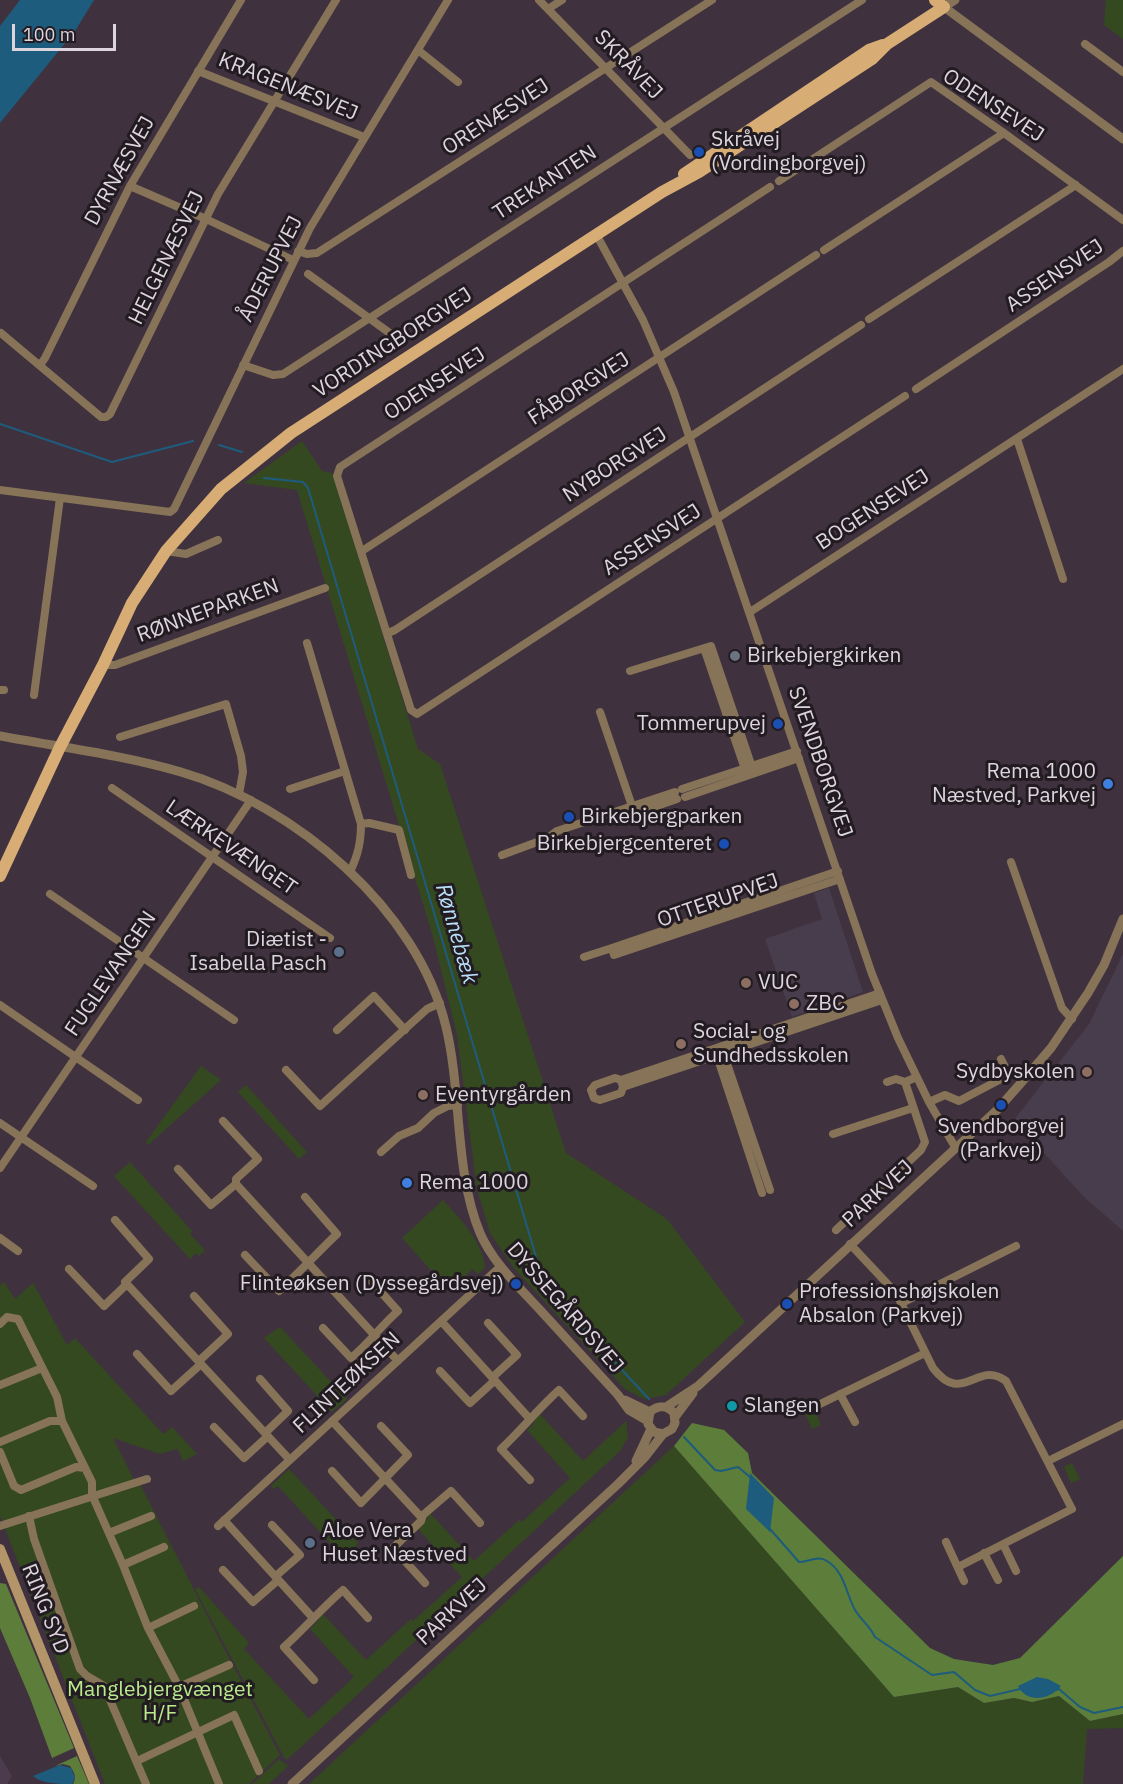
<!DOCTYPE html>
<meta charset="utf-8">
<style>
body{margin:0}
#map{position:relative;width:1123px;height:1784px;overflow:hidden;background:#3f323e;font-family:"IBM Plex Sans",sans-serif}
canvas{display:block}
.scale{position:absolute;left:12px;top:24px;width:104px;height:27px;box-sizing:border-box;border:3px solid #ddd5dd;border-top:0;padding-left:8px;font-size:18px;line-height:21px;white-space:nowrap;color:#ddd5dd;-webkit-text-stroke:4px #221c22;paint-order:stroke}
</style>
<div id="map">
<canvas width="1123" height="1784"></canvas>
<div class="scale">100 m</div>
</div>
<script>
const ctx = document.querySelector('canvas').getContext('2d');
ctx.lineJoin = 'round';
function fillPath(path, color) { ctx.fillStyle = color; ctx.fill(path, 'evenodd'); }
function stroke(path, color, width, dash) { ctx.strokeStyle = color; ctx.lineWidth = width; ctx.lineCap = dash ? 'butt' : 'round'; ctx.setLineDash(dash || []); ctx.stroke(path); }
function drawText(font, color, halo, rows, align = 'center') {
  ctx.font = font + ' "IBM Plex Sans",sans-serif'; ctx.lineWidth = 6; ctx.setLineDash([]); ctx.textBaseline = 'middle'; ctx.strokeStyle = halo; ctx.fillStyle = color; for (const [text, x, y, turn = 0] of rows) {
    ctx.save(); ctx.translate(x, y); ctx.rotate((+turn || 0) * Math.PI / 180); ctx.textAlign = isNaN(turn) ? turn : align; if (halo) ctx.strokeText(text, 0, 0); ctx.fillText(text, 0, 0); ctx.restore();
  }
}
const built = new Path2D(`
 M0,1756L12,1776L7,1784H0Z`);
const education = new Path2D(`
 M829,888L863,992L792,1017L765,939L822,919L814,893Z
 M1123,954V1231L1083,1196L1014,1120L1089,1024Z`);
const green = new Path2D(`
 M1106,0H1123V39L1104,25Z
 M302,441L322,471L332,473L418,749L440,764L566,1153L667,1219L745,1322L666,1395L644,1399L625,1389L513,1267L490,1233L477,1189L457,1035L433,937L297,490L244,483Z
 M201,1066L221,1080L148,1145L146,1142Z
 M246,1085L307,1152L299,1159L240,1094L238,1092Z
 M130,1162L192,1231L190,1234L205,1250L199,1256L196,1253L190,1259L114,1176Z
 M443,1200C460,1219 483,1241 485,1268L478,1274L473,1269L449,1290L402,1238Z
 M4,1282L15,1299L33,1283L67,1345L75,1338L163,1434L172,1427L197,1454L183,1461L179,1451L176,1449L160,1454L113,1438L133,1478L141,1486L217,1635L280,1755L249,1784H105L0,1516V1286Z
 M280,1327L347,1399L332,1412L264,1338Z
 M804,1406H813L821,1425L812,1429L802,1408Z
 M539,1413L583,1461L626,1421L628,1438L620,1451L288,1759H285L195,1589L199,1587L249,1643L244,1649L309,1719L354,1677L310,1629L318,1621L322,1613L366,1660L411,1619L413,1621L462,1577L418,1529L426,1521L430,1513L474,1561L519,1520L522,1522L570,1478L527,1430L532,1426Z
 M674,1446L894,1697L958,1687L984,1703L1014,1698L1032,1702L1059,1696L1090,1721L1123,1714V1728L1087,1729L1083,1784H309Z
 M1072,1463L1080,1479L1071,1483L1064,1467Z
 M289,1469L358,1543L350,1553L346,1548L340,1554L278,1486L273,1489L271,1486Z
 M279,1759L288,1766L269,1784H252Z`);
const forest = new Path2D(`
 M692,1423L724,1430L748,1453L752,1473L930,1648L954,1659L993,1665L1020,1658L1123,1556V1714L1090,1721L1059,1696L1032,1702L1014,1698L984,1703L958,1687L894,1697L674,1446Z
 M0,1583L6,1584L74,1748L52,1758L30,1698L0,1628Z
 M77,1756L89,1784H73C77,1777 74,1772 70,1766L63,1764L55,1766Z`);
const water = new Path2D(`
 M20,0H94L75,31L0,123V26Z
 M750,1473L774,1498L770,1532L746,1509Z
 M1037,1677L1048,1679L1061,1686C1050,1700 1027,1704 1018,1686Z
 M60,1765L71,1768L75,1778L72,1784C59,1784 43,1784 33,1776Z`);
const stream = new Path2D(`
 M0,424L112,462L193,441
 M219,445L242,452
 M264,478L303,482L308,488L545,1287L649,1399
 M684,1437L715,1470L721,1471L738,1467L750,1477
 M770,1529L799,1562C809,1562 818,1555 827,1561C845,1572 846,1594 855,1610C861,1620 870,1626 875,1637L932,1675L954,1672L975,1690L990,1696L1020,1689
 M1056,1690L1059,1689L1080,1707L1094,1713L1123,1707`);
const minor = new Path2D(`
 M539,0L690,155
 M548,9L562,0
 M1085,44L1123,72
 M418,50L458,82
 M198,71L364,137
 M779,181L931,82L1004,133L1123,220
 M130,186L206,219L293,260
 M770,187L340,467L337,476L411,710L417,714L905,396
 M596,234L643,320L674,392L872,974L898,1038L929,1102L955,1147
 M824,250L1004,133
 M298,251L307,254L317,253L712,0
 M308,274L398,339
 M869,319L1076,185
 M1,333L101,417H106L110,414L218,194L336,0
 M40,365L45,358L130,186L241,0
 M243,365L273,375L283,374L862,0
 M916,389L1109,262L1123,251
 M1017,439L1063,579
 M0,490L170,512L174,509L310,228L448,0
 M166,551L186,554L218,540
 M362,551L816,255
 M750,612L1123,369
 M388,633L395,630L861,325
 M307,643L361,824C361,842 358,855 350,872
 M704,648L747,775
 M103,665H115L325,588
 M630,671L711,646L754,773
 M0,690H4
 M34,695L60,498
 M600,712L633,809
 M120,737L226,704L241,756L243,772L239,794
 M112,788L330,938
 M290,789L345,771
 M682,789L797,751
 M685,797L799,758
 M631,809H648L677,799
 M361,824L369,823L399,830L411,875
 M502,855L548,838L557,831L675,792
 M1011,862L1062,1008L1072,1019
 M50,894L234,1020
 M612,948L838,871
 M584,957L612,948L614,955L840,879
 M0,1005L138,1100
 M337,1030L374,996L405,1030
 M722,1049L770,1190
 M716,1053L762,1193
 M286,1070L320,1106L427,1009L440,1003
 M621,1080L623,1087L621,1093L600,1100L594,1098L591,1090L595,1085L615,1078L621,1080L880,993
 M887,1082L896,1079L905,1082
 M623,1087L882,1000
 M929,1102L945,1095L959,1101L1001,1079L1007,1071L1001,1059
 M223,1121L258,1159L236,1179V1184L398,1361
 M0,1123L93,1186
 M833,1134L913,1108
 M381,1152L399,1136L418,1128L434,1113L448,1106L458,1105
 M0,1168L251,800
 M178,1169L211,1205L236,1184
 M115,1220L149,1259L125,1282L290,1460
 M836,1230L921,1150L925,1142L905,1082L917,1077
 M0,1238L18,1251
 M850,1244L896,1293L933,1368C963,1407 977,1359 1006,1381L1072,1509L958,1567
 M245,1255L279,1291C300,1272 317,1253 337,1234L305,1197
 M69,1269L104,1306L127,1284
 M194,1296L228,1334L199,1361
 M902,1303L1016,1246
 M441,1321L529,1418
 M0,1324L7,1317L18,1319L57,1397L62,1421L92,1482V1495L123,1565L148,1628L179,1687L219,1784
 M323,1328L351,1358C369,1343 381,1326 398,1311L371,1281
 M137,1354L171,1391L201,1364
 M440,1371L470,1403L492,1383L495,1375L517,1355L488,1323
 M260,1379L288,1411L265,1433
 M0,1385L42,1368
 M840,1394L855,1422
 M816,1406L925,1353
 M332,1421L421,1517
 M214,1427L244,1458L268,1436
 M0,1442L50,1421H62
 M0,1452L14,1486L21,1490L76,1467L85,1468
 M1048,1461L1123,1424
 M332,1471L361,1503L408,1455L381,1426
 M530,1480L501,1449C522,1429 538,1409 559,1390L583,1416
 M29,1516L34,1539L80,1669L87,1676L104,1686L146,1784
 M224,1520L313,1618
 M0,1526L147,1479
 M218,1526L501,1266
 M109,1533L151,1516
 M946,1542L964,1581
 M1003,1544L1016,1571
 M984,1553L998,1580
 M123,1565L164,1547
 M223,1570L253,1602L276,1582L277,1575L300,1555L272,1525
 M425,1583L393,1548L421,1521L423,1515L451,1491L480,1523
 M148,1628L194,1606
 M314,1680L284,1647C305,1628 322,1608 343,1590L368,1618
 M179,1687L229,1665
 M137,1761L234,1715L259,1771`);
const tertiary = new Path2D(`
 M955,0L944,7L1123,139
 M0,736C59,747 124,755 181,772C294,805 418,909 446,1027C462,1093 454,1170 480,1233C493,1263 519,1287 541,1311C567,1339 592,1367 618,1395L629,1410L648,1421
 M625,1400L650,1412
 M666,1407L698,1386L997,1110L1020,1084L1051,1048L1088,993L1104,965L1123,919
 M675,1417L693,1393
 M636,1461L651,1429
 M292,1784L618,1484L645,1457L663,1434L672,1429L675,1423L674,1413C667,1405 658,1405 650,1412L648,1424L654,1432L663,1434`);
const secondary = new Path2D(`
 M0,1549L95,1784`);
const primary = new Path2D(`
 M684,174L869,50L883,45
 M0,876L60,747L103,665L132,603L166,551L221,489L291,433L662,192L699,172L872,59L887,44L944,7L935,0`);
const markers = [
 [699,152,6,"#1a4fb4"],
 [735,656,6,"#6b7280"],
 [778,724,6,"#1a4fb4"],
 [1108,784,6,"#3f7fe0"],
 [569,817,6,"#1a4fb4"],
 [724,844,6,"#1a4fb4"],
 [339,952,6,"#5c6f8a"],
 [746,983,6,"#8d6e63"],
 [794,1004,6,"#8d6e63"],
 [681,1044,6,"#8d6e63"],
 [1087,1072,6,"#8d6e63"],
 [423,1095,6,"#8d6e63"],
 [1001,1105,6,"#1a4fb4"],
 [407,1183,6,"#3f7fe0"],
 [516,1284,6,"#1a4fb4"],
 [787,1304,6,"#1a4fb4"],
 [732,1406,6,"#0f9aa8"],
 [310,1543,6,"#5c6f8a"]
];
const streetNames = [
 ["SKRÅVEJ",628,65,46],
 ["KRAGENÆSVEJ",288,87,22],
 ["ODENSEVEJ",993,106,33],
 ["ORENÆSVEJ",496,117,-33],
 ["DYRNÆSVEJ",120,171,-61],
 ["TREKANTEN",545,183,-33],
 ["HELGENÆSVEJ",167,258,-64],
 ["ÅDERUPVEJ",271,269,-63],
 ["ASSENSVEJ",1055,276,-34],
 ["VORDINGBORGVEJ",393,343,-33],
 ["ODENSEVEJ",435,384,-33],
 ["FÅBORGVEJ",579,389,-33],
 ["NYBORGVEJ",615,465,-33],
 ["BOGENSEVEJ",873,510,-33],
 ["ASSENSVEJ",652,540,-33],
 ["RØNNEPARKEN",208,611,-20],
 ["SVENDBORGVEJ",820,762,71],
 ["LÆRKEVÆNGET",231,848,34],
 ["OTTERUPVEJ",718,901,-19],
 ["FUGLEVANGEN",111,974,-56],
 ["PARKVEJ",878,1194,-43],
 ["DYSSEGÅRDSVEJ",565,1308,49],
 ["FLINTEØKSEN",347,1383,-43],
 ["RING SYD",45,1609,68],
 ["PARKVEJ",452,1612,-43]
];
const poiNames = [
 ["Skråvej",711,140],
 ["(Vordingborgvej)",711,164],
 ["Birkebjergkirken",747,656],
 ["Tommerupvej",766,724,"right"],
 ["Rema 1000",1096,772,"right"],
 ["Næstved, Parkvej",1096,796,"right"],
 ["Birkebjergparken",581,817],
 ["Birkebjergcenteret",712,844,"right"],
 ["Diætist -",327,940,"right"],
 ["Isabella Pasch",327,964,"right"],
 ["VUC",758,983],
 ["ZBC",806,1004],
 ["Social- og",693,1032],
 ["Sundhedsskolen",693,1056],
 ["Sydbyskolen",1075,1072,"right"],
 ["Eventyrgården",435,1095],
 ["Svendborgvej",1001,1127,"center"],
 ["(Parkvej)",1001,1151,"center"],
 ["Rema 1000",419,1183],
 ["Flinteøksen (Dyssegårdsvej)",504,1284,"right"],
 ["Professionshøjskolen",799,1292],
 ["Absalon (Parkvej)",799,1316],
 ["Slangen",744,1406],
 ["Aloe Vera",322,1531],
 ["Huset Næstved",322,1555]
];
const parkNames = [
 ["Manglebjergvænget",160,1690],
 ["H/F",160,1714]
];
const waterNames = [
 ["Rønnebæk",456,934,74]
];
fillPath(built, '#4c3b4c');
fillPath(education, '#483d4d');
fillPath(green, '#354921');
fillPath(forest, '#5c7e3a');
fillPath(water, '#1e5c7e');
stroke(stream, '#1e5c7e', 2);
stroke(minor, '#877358', 8);
stroke(tertiary, '#877358', 9);
stroke(secondary, '#b49469', 10);
stroke(primary, '#d7ad75', 12);
for (const [x, y, r, color] of markers) { const dot = new Path2D(); dot.arc(x, y, r, 0, 2 * Math.PI); ctx.fillStyle = color; ctx.fill(dot); stroke(dot, '#221c22', 2); }
drawText('21px', '#ddd5dd', '#221c22', streetNames);
drawText('21px', '#ddd5dd', '#221c22', poiNames, 'left');
drawText('21px', '#b9ea8b', '#221c22', parkNames);
drawText('italic 22px', '#b7def7', '#221c22', waterNames);
</script>
